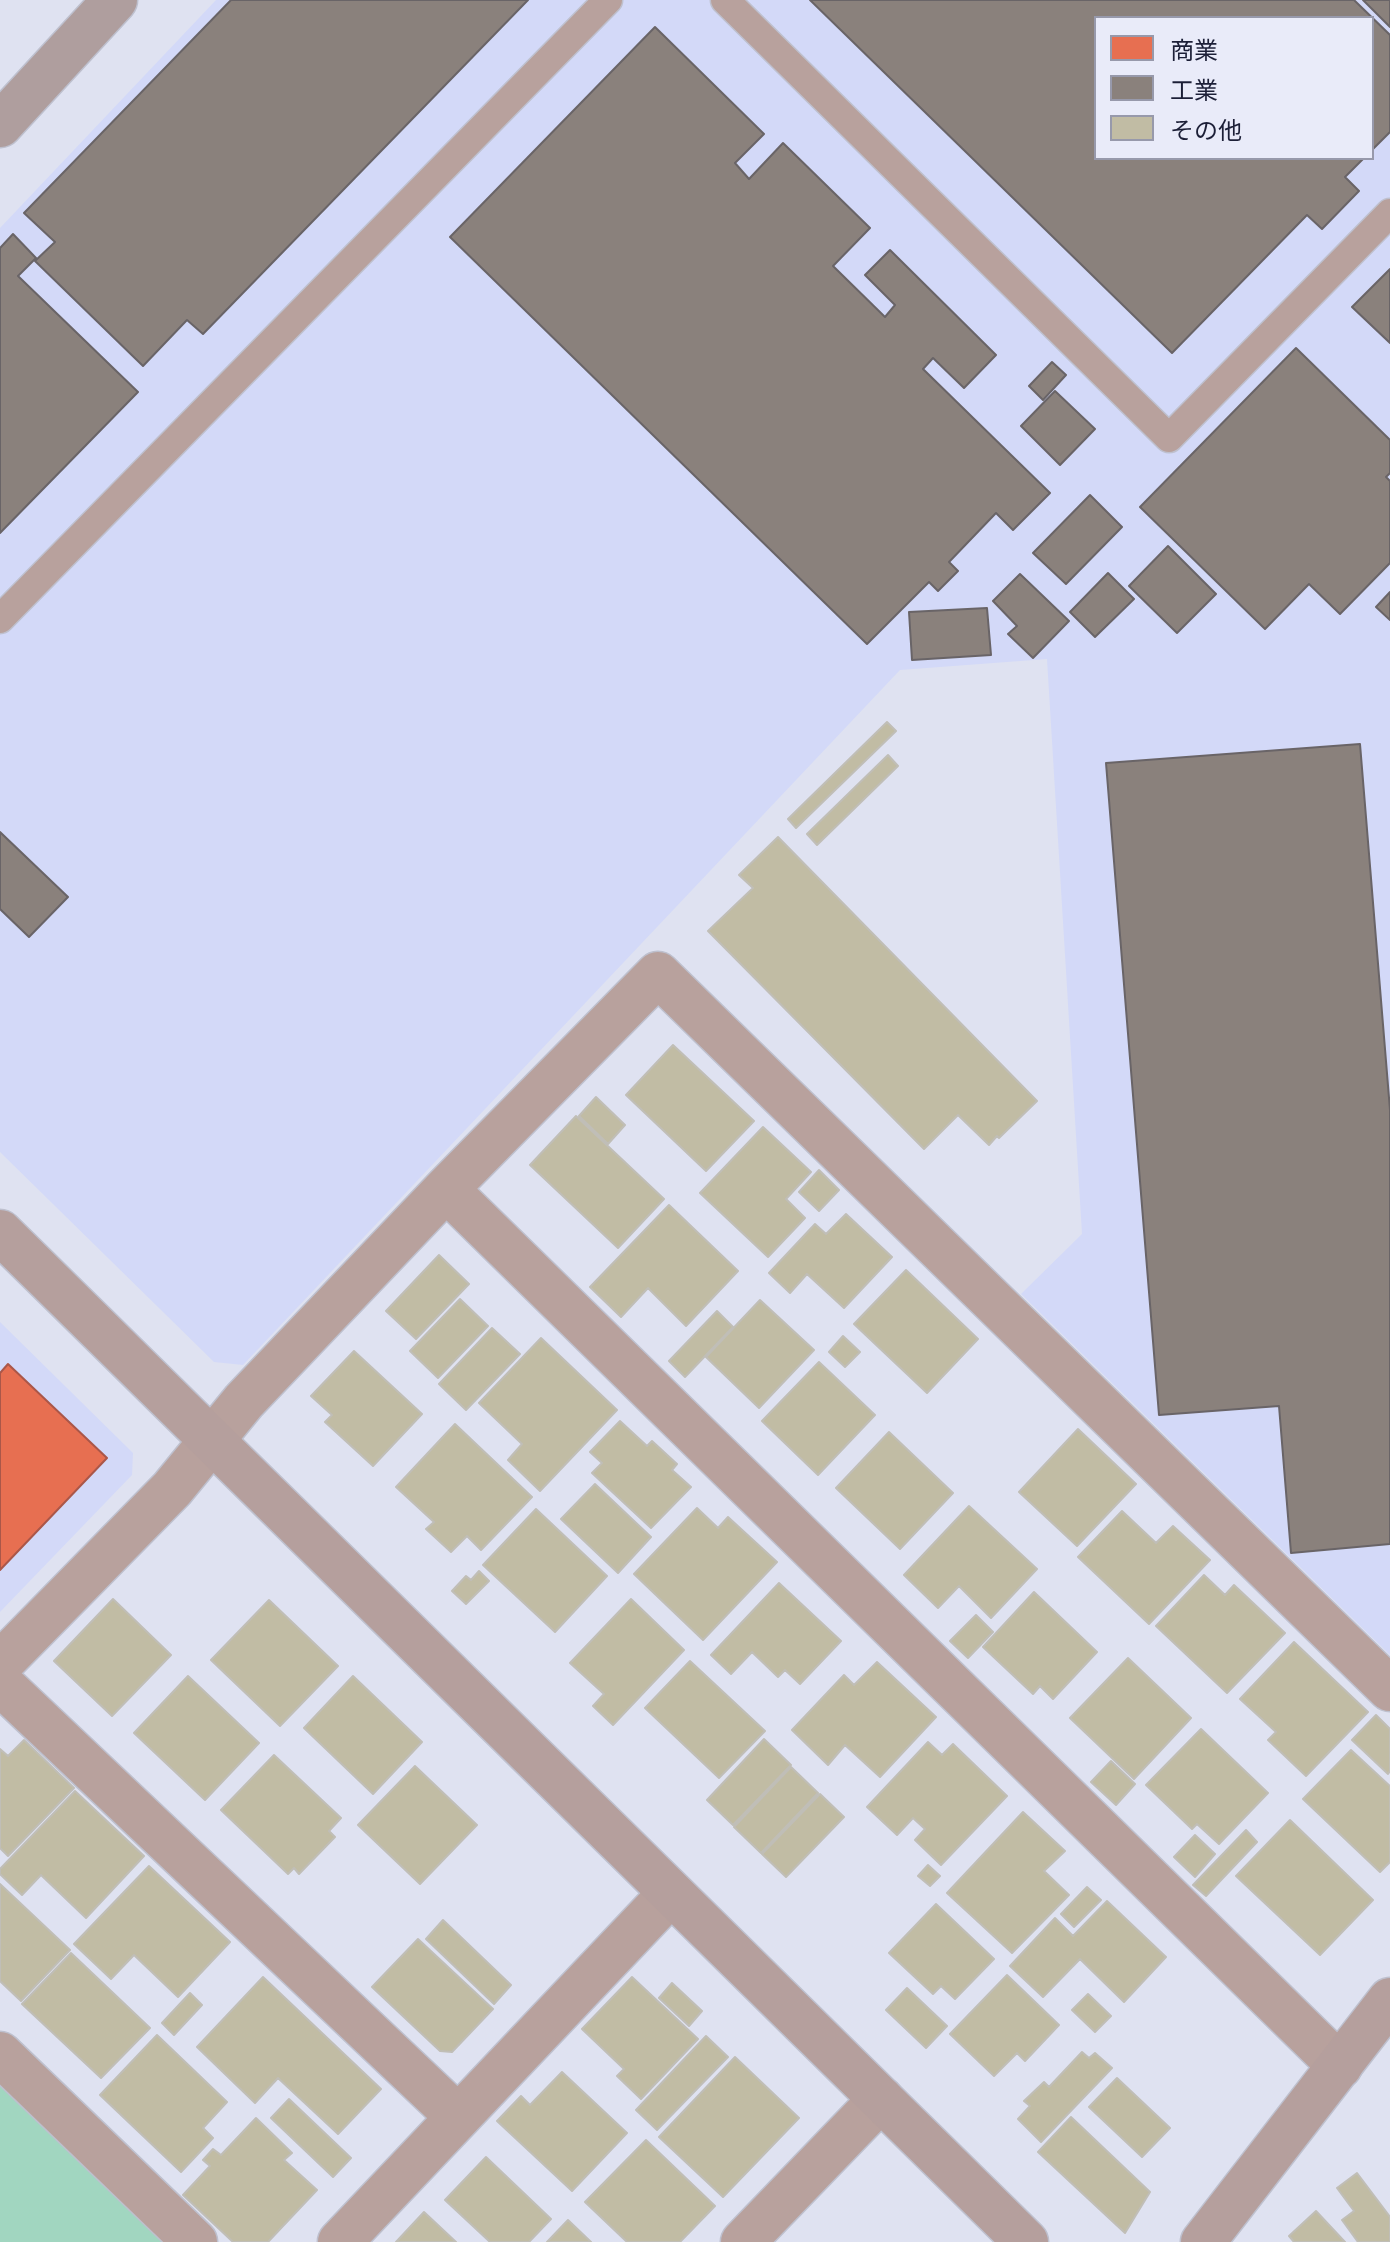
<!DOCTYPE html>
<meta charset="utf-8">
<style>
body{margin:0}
#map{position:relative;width:1390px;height:2242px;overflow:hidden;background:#dfe2f1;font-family:Mulish,"Noto Sans JP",sans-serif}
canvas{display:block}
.legend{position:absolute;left:1094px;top:16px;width:280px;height:144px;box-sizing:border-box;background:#e9ebf9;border:2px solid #9799ab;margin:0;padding:10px 14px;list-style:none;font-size:24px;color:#1c1f37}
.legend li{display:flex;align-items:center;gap:16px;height:40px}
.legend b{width:40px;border:2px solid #9799ab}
</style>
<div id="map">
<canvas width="1390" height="2242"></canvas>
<ul class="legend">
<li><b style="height:22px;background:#e76f51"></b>商業</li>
<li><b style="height:22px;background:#8a817c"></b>工業</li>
<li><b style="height:22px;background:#c1bca4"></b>その他</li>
</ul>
</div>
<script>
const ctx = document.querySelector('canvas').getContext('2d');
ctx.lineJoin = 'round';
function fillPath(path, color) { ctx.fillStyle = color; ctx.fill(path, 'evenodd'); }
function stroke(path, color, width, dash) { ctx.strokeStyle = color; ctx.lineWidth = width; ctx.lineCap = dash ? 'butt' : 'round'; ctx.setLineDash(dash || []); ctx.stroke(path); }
const built = new Path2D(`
 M216,0H1390V1655L1021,1294L1082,1234L1047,659L900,670L243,1365L214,1362L0,1152V228ZM1096,18H1372V158H1096Z
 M0,1322L133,1453L132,1475L0,1612Z`);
const green = new Path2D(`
 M0,2079L169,2242H0Z`);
const shops = new Path2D(`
 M8,1364L107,1458L0,1570V1373Z`);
const industry = new Path2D(`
 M231,0H528L203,334L187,320L143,366L35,261L55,242L24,213Z
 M810,0H1354L1390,35V132L1372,150V18H1096V158H1364L1345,177L1359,191L1322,229L1307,215L1172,353Z
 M1363,0H1390V27Z
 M655,27L764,134L735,163L749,179L783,143L870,228L833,266L885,317L895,305L865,275L890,250L996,355L964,388L933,358L923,369L1050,493L1013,530L996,513L949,562L958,571L938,591L929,582L867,644L450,237Z
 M13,234L36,258L18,276L138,392L0,533V248Z
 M1390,269V343L1352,307Z
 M1296,348L1390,440V473L1386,477L1390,481V563L1340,614L1309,584L1265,629L1140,507Z
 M1052,362L1066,375L1043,400L1029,386Z
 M1055,391L1095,429L1060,465L1021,426Z
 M1090,495L1122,527L1066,584L1033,553Z
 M1168,546L1216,594L1177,633L1129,586Z
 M1108,573L1134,599L1095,637L1070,612Z
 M1020,574L1069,621L1033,658L1008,634L1017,626L993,601Z
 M1390,592V620L1376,607Z
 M987,608L991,655L912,660L909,612Z
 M1360,744L1390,1110V1544L1291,1553L1279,1406L1159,1415L1106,763Z
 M0,832L68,897L29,937L0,909Z`);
const building = new Path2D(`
 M887,722L896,731L796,828L788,819Z
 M888,755L898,766L817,845L807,834Z
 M778,837L1037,1101L999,1138L997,1136L989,1145L958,1115L924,1149L708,931L753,888L739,875Z
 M673,1045L754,1121L706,1171L626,1095Z
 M596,1097L625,1125L608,1144L579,1116Z
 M576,1116L664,1199L618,1248L530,1165Z
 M763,1127L811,1172L786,1199L805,1218L768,1257L700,1193Z
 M819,1170L839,1190L819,1211L799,1192Z
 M669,1205L738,1271L686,1326L648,1288L621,1317L590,1287Z
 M846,1214L892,1257L844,1308L807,1274L790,1293L769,1273L815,1224L826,1234Z
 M439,1255L469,1284L416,1339L386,1311Z
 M906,1270L978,1339L927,1393L854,1324Z
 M460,1299L488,1326L438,1378L410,1351Z
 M760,1300L814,1350L759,1408L706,1357Z
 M717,1311L733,1327L685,1377L669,1361Z
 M492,1328L520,1354L466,1410L439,1384Z
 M843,1336L860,1352L845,1367L829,1352Z
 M541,1338L617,1410L540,1491L508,1460L522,1444L479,1403Z
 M354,1351L422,1414L373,1466L325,1422L332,1415L311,1396Z
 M819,1362L875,1415L818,1475L762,1421Z
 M620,1421L647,1446L652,1441L677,1464L672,1470L691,1487L651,1528L592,1473L602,1463L590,1452Z
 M455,1424L532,1497L481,1550L467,1536L451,1552L426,1529L434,1522L396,1487Z
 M1078,1429L1136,1484L1077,1546L1019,1492Z
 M889,1432L953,1493L900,1549L836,1488Z
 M595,1484L651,1537L618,1573L561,1519Z
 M969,1506L1037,1569L991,1618L959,1586L938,1608L904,1575Z
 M697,1508L718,1528L728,1517L777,1562L703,1640L634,1574Z
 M536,1509L607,1576L555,1632L483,1565Z
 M1122,1511L1156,1543L1173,1526L1210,1560L1149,1624L1078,1557Z
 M479,1571L489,1581L466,1604L452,1591L466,1576L471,1580Z
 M1204,1575L1225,1595L1234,1585L1285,1633L1227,1693L1156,1626Z
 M779,1583L841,1641L800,1684L785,1670L778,1677L752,1652L731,1674L711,1655Z
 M1034,1592L1097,1652L1053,1699L1040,1686L1033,1694L983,1647Z
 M113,1599L171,1655L112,1716L54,1661Z
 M631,1599L684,1650L613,1725L593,1706L604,1694L570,1663Z
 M269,1600L338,1666L280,1726L211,1660Z
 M976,1615L993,1632L968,1658L950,1641Z
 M1294,1642L1368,1712L1306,1776L1268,1740L1276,1732L1240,1699Z
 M1128,1658L1191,1718L1134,1779L1070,1718Z
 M690,1661L765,1731L719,1778L645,1708Z
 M877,1662L936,1717L880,1777L845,1745L828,1765L792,1730L844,1675L854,1685Z
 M188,1676L259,1743L205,1800L134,1733Z
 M353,1676L422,1742L373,1794L304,1728Z
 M1376,1715L1390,1729V1771L1388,1774L1352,1740Z
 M1201,1729L1268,1793L1219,1844L1197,1824L1192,1829L1146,1785Z
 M764,1739L791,1765L733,1825L707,1800Z
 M24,1740L74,1788L8,1856L0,1848V1749L8,1756Z
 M928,1742L942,1755L953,1744L1007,1796L941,1865L915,1840L925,1829L913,1818L897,1835L867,1807Z
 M1351,1750L1390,1786V1862L1380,1872L1303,1799Z
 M274,1755L341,1818L329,1831L335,1837L299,1874L294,1868L288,1874L221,1810Z
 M1111,1761L1135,1784L1116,1805L1091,1782Z
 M415,1766L477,1825L420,1884L358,1825Z
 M791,1767L818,1793L761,1853L734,1827Z
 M75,1791L144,1856L86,1918L41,1875L22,1895L0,1874V1869Z
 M820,1794L844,1817L786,1877L762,1854Z
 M1023,1812L1065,1851L1044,1871L1069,1895L1012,1953L947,1893Z
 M1290,1820L1373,1900L1320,1955L1236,1876Z
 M1246,1830L1257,1842L1206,1896L1193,1885Z
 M1195,1835L1215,1854L1195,1877L1174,1857Z
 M928,1865L940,1876L930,1886L918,1876Z
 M149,1866L230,1942L178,1997L134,1955L111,1979L74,1944Z
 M0,1884L70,1950L21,2001L0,1981Z
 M1087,1887L1101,1900L1074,1927L1061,1914Z
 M1107,1901L1166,1957L1124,2002L1080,1959L1043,1997L1010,1966L1055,1918L1073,1936Z
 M936,1904L994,1959L955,1999L941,1986L933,1994L889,1953Z
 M443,1920L511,1985L494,2004L426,1939Z
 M418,1939L493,2009L452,2052L440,2051L372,1987Z
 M71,1953L150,2028L101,2078L22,2004Z
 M1007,1975L1059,2025L1025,2061L1017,2053L994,2076L950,2034Z
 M263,1977L381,2089L338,2134L278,2078L255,2103L197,2047Z
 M632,1977L698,2039L641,2099L617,2076L624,2069L582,2029Z
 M672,1983L702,2011L689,2026L659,1998Z
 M907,1988L947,2026L926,2048L886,2010Z
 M190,1993L202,2005L174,2035L162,2023Z
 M1088,1994L1111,2016L1095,2032L1072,2010Z
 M157,2035L227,2102L203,2128L213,2138L181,2172L100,2095Z
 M706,2036L728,2057L657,2130L636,2110Z
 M1082,2052L1089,2058L1095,2053L1112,2068L1041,2142L1018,2119L1030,2106L1024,2101L1044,2082L1049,2087Z
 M735,2057L799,2118L723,2197L659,2137Z
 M562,2072L627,2133L572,2191L497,2121L521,2096L530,2105Z
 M1117,2078L1170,2128L1142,2157L1089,2107Z
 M289,2099L351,2158L333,2177L271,2118Z
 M1071,2117L1150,2192L1125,2233L1038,2152Z
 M256,2118L292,2153L284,2160L317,2190L268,2242H233L183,2195L210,2166L203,2160L213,2149L221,2155Z
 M646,2140L715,2206L680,2242H627L585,2202Z
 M486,2157L551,2219L529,2242H490L445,2200Z
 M1357,2173L1390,2217V2242H1358L1342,2220L1354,2211L1337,2188Z
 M1316,2211L1345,2242H1294L1289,2236Z
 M424,2212L456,2242H396Z
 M568,2220L591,2242H547Z`);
const lane = new Path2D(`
 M725,0L1169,438L1390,213
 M0,619L608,0`);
const street = new Path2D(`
 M446,1189L1340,2066
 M0,1664L172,1489L244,1401L446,1189L658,974L1390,1689
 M0,1683L458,2117
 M0,2054L195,2242
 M340,2242L671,1893
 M743,2242L881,2099`);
const secondary = new Path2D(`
 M0,1232L1026,2242
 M1203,2242L1390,2000`);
const highway = new Path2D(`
 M0,125L115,0`);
fillPath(built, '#d3d9f8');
fillPath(green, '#a1d6c0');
fillPath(shops, '#e76f51');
stroke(shops, '#aa5749', 2);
fillPath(industry, '#8a817c');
stroke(industry, '#696467', 2);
fillPath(building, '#c1bca4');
stroke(building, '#c0beb7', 2);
stroke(lane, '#bec0ce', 31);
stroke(street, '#bec0ce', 47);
stroke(secondary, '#bec0ce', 47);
stroke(highway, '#bec0ce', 47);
stroke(lane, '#b8a19d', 28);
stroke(street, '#b8a19d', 44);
stroke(secondary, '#b59f9d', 44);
stroke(highway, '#af9e9e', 44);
</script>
